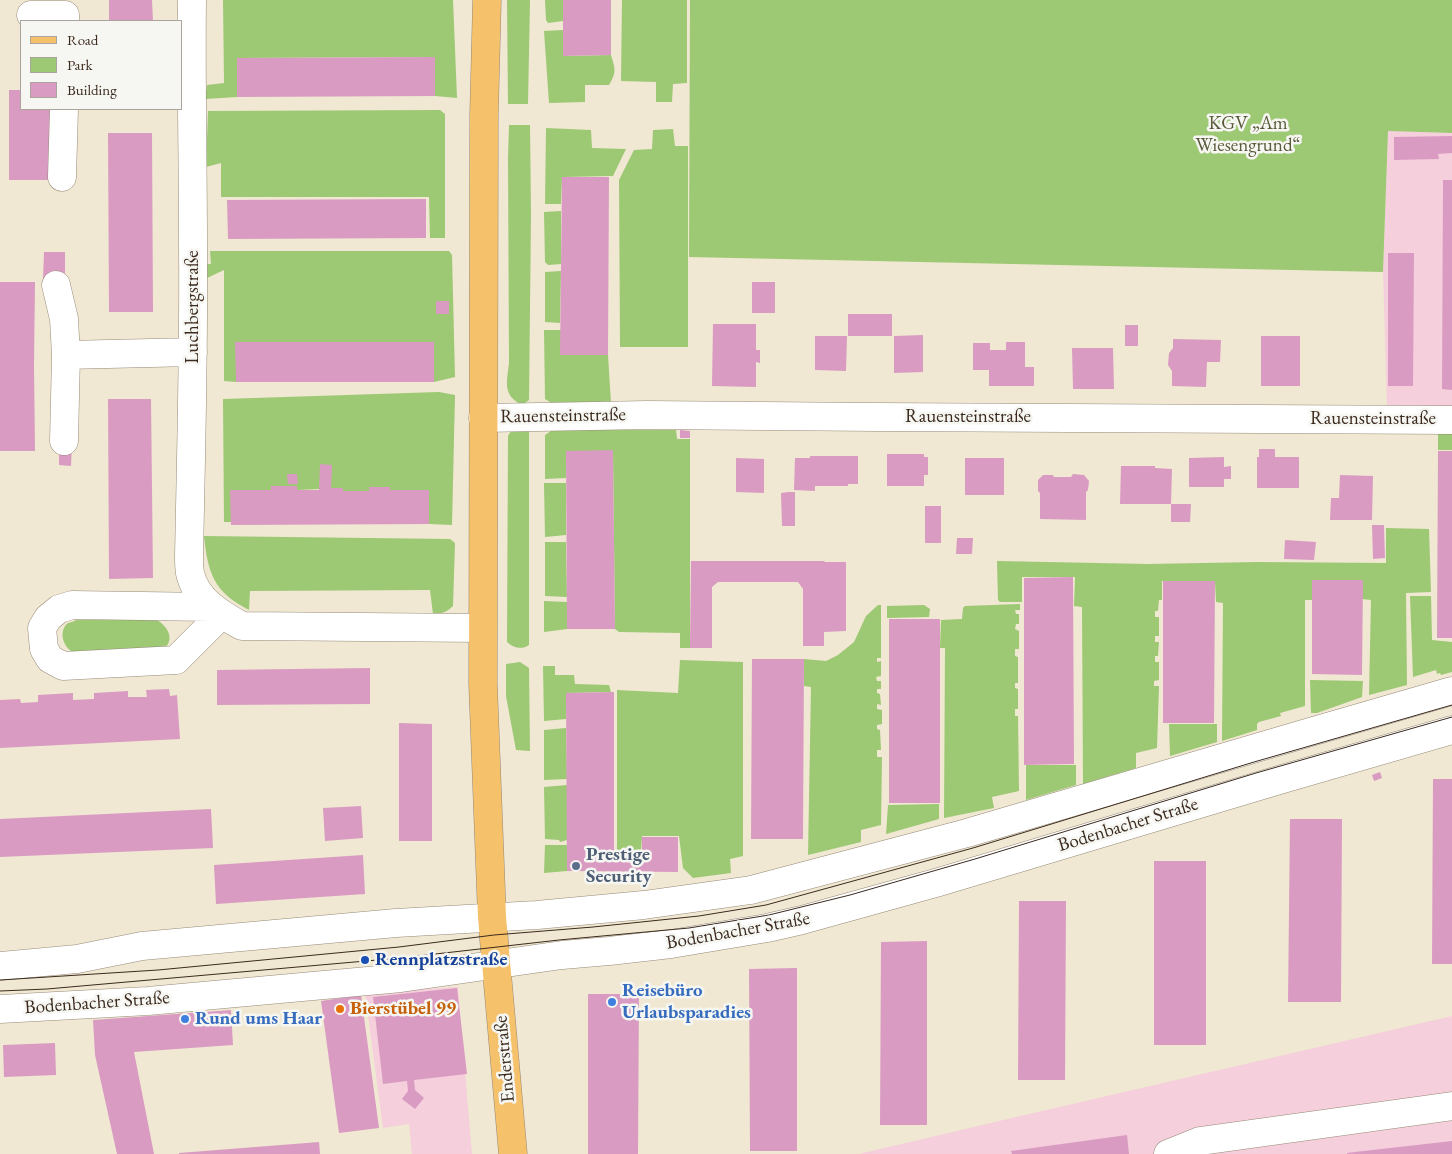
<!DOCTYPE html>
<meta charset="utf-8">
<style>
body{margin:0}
#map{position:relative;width:1452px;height:1154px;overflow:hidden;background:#f0e8d2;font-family:"EB Garamond",serif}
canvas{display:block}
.legend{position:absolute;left:20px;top:20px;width:162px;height:90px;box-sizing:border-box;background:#f6f6f2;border:1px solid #aba49d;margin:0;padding:6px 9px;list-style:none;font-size:15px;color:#3b2a1e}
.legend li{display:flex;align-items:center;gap:10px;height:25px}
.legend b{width:25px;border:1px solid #aba49d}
</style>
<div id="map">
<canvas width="1452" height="1154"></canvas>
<ul class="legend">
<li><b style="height:6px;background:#f5c16b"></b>Road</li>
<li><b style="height:14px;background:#9dc874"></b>Park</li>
<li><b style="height:14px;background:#d99bc2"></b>Building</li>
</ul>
</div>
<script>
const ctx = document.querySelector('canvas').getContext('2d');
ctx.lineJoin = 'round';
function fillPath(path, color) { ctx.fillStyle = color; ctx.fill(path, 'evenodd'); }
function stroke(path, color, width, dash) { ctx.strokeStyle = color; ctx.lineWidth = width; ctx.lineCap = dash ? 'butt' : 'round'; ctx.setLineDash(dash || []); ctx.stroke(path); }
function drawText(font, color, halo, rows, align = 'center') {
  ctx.font = font + ' "EB Garamond",serif'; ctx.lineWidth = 5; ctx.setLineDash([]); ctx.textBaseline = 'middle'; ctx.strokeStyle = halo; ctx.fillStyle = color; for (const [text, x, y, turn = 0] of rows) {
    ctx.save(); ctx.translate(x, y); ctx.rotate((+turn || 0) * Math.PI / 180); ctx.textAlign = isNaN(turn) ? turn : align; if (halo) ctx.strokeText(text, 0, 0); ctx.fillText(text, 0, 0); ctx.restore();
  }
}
const built = new Path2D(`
 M1388,131L1452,133V410L1387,408L1383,272Z
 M458,987L472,1154H412L409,1124L383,1128L365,993Z
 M1452,1016V1154H859L995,1122Z`);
const green = new Path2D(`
 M223,0H453L457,98L435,96V57L237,58V97L205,99L207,85L224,83Z
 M507,0H530L528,104H508Z
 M545,0H563V21L548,23L546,20Z
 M622,0H687V83L673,84L672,102H656V82L621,81Z
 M690,0H1452V133L1388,131L1383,272L689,257Z
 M563,30V56L611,55C615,69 617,72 609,85H585V102L549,103L544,31Z
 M440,110L445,114V238H430L429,197H221V163L206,167L208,111Z
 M509,125H530L531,215L529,400L522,405C502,395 507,382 509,363L508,158Z
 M546,128L591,130L592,148L626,149L613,176L562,177L561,204H545Z
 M673,129L675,146H688V347H620L619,180L634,150L652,149L653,130Z
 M561,211V264L548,265L545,262L544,212Z
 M210,251H449L452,255L455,377L434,382V342H236V382L224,381V270L205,279L206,264H211Z
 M561,271L560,323L545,322V272Z
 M544,330H560L608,355L611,403L553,404L545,399Z
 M439,392L455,395L452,525L429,524L428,490H390V487H369V491H343V488L297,490L296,486H272L271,490H231V522H224L223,399Z
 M529,423V645C522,650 513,648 507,642L508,436L512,429Z
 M554,429L676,430L677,439H690V648H680V633L619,632L615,629L613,451H566V478L545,479V435Z
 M1438,431H1452V450H1438Z
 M544,483H566V535L545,537Z
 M1386,528L1429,529L1431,592L1406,593L1407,685L1369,695L1371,600L1362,599L1363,580H1312V600H1305V706L1280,713L1281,716L1259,722L1257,724V730L1222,741L1223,603L1216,602L1215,581H1162V600H1159L1158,611H1155V617H1159V636H1155V642H1159L1158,656H1155V662H1159V680L1154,681V686H1159L1157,748L1136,753V768L1083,784L1082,607L1074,606L1075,577H1022V602H1000L998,600L997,561L1148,564L1257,562L1386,563Z
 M204,536L450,539L455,543L453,606C447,612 442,614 433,614L430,590L250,591L249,610C214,592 208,574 204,536Z
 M545,542H566L567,597L545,596Z
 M1410,596H1431L1432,640L1452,642V672L1441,675L1440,673L1437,674L1436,670L1413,677Z
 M544,601L567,602V629L544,632Z
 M1020,604V610H1015L1016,614H1019V624H1016L1015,629L1019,631V649H1015V656L1018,657V683H1015V688L1018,689V709H1015V716H1018L1019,791L992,797L994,808L944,818L945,648H940L941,620L962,619L963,608L965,606Z
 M878,605H881V658H877V662L881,661V676L876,677L877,681H881V689H877V693L880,694L881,705L877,704V709L882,710V724L877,725V729L880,730L881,750H877V757H882L881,825L861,830V842L808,855L811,687L804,686V659L826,661L838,655L854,642L866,616Z
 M924,605L930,609L929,617L887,618V606Z
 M76,620H157C167,626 175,638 165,648L81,653C78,653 75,653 73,652C63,647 58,631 68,623C69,623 75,621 76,620Z
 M680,660L743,662V856L730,859L731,873L693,878L683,868L679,836H642L641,852H617V690L678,693Z
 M520,662L529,668L530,751L516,750L506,696V664Z
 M543,666H555V675H574L575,684L609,685L611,692L567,693L566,719L544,721Z
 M1310,680L1363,681L1362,697L1317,713H1311Z
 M1169,724H1217V742L1170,756Z
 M566,728L567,779L544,780V730Z
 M1026,765H1076V785L1026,800Z
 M567,785V840L560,842L559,840L545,839L544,787Z
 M939,804V819L886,834L888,805Z
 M545,845H567V871L544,873Z`);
const building = new Path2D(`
 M109,0H152L153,21H109Z
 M563,0H611V55L563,56Z
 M435,57V96L237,97V58Z
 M9,90H21V109H52V180H9Z
 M108,133H152L153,312H109Z
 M1452,136V153L1438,154L1439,159L1394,160V137Z
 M562,177H609L608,355H560Z
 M1443,180H1452V390L1442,389Z
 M426,199V238L228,239L227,200Z
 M44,252H65V279H43Z
 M1388,253H1414L1413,386H1388Z
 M0,282H35L34,366L35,451H0Z
 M752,282H775V313H752Z
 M436,301H449V314H436Z
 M848,314H892V336H848Z
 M713,324H756V350H760V363L756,362V387L712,386Z
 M1125,325H1138V346H1125Z
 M923,335V372L894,373V336Z
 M815,336H847L846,371L815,370Z
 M1261,336H1300V386H1261Z
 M1173,339L1221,340L1220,362H1207L1206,387L1172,386V371L1168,365L1169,353L1173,348Z
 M235,342H434V382H236Z
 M1006,342H1025V367H1034V386H989V370H973V343H990V350H1006Z
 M1072,348H1113L1114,389H1073Z
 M108,399H151L153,578L109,579Z
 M680,430L690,431V438H680Z
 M59,444H72L71,466L59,465Z
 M1259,449H1275V457H1299V488H1257V457H1259Z
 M613,450L615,629H567L566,451Z
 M1438,451H1452V638H1437Z
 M887,454H924V457H928V475H924V486H887Z
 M810,456H858V484H848V486H815V491L794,490L795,458H810Z
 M1224,457V467L1231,466V479H1224V487H1189V458Z
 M736,458L764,459V493L736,492Z
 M965,458H1004V495H965Z
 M320,464L332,465L331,488H343V491H369V487H390V490H429V524L231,525L230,490H271V486H297V490H319Z
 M1121,466H1155V468L1172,469L1171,504H1120Z
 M287,474H297L298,484H288Z
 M1073,474L1084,475L1089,481L1088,490L1086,492V520L1040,519V493L1038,491V480L1043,475H1053L1054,477H1071Z
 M1340,475L1373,476L1372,520H1330L1331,498H1339Z
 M788,492H795V526H782L781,493Z
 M1171,504H1191L1190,522H1171Z
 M925,506H941V543H925Z
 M1372,525H1384L1385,558L1373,559Z
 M957,538H973L972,554H956Z
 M1285,540L1316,542L1314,560L1284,559Z
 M691,561H824L825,562H846V631L824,632V646H803V589L798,582H718L712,587V648H690Z
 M1073,577L1074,764L1024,765V578Z
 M1312,580H1363L1362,675L1312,674Z
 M1163,581H1215L1214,723H1163Z
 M889,619H940V803H889Z
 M752,659H804L803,839H751Z
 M370,668V704L217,705V670Z
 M169,689L170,696L177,695L180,739L0,748V700L20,699L21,703L38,702V695L73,693V700L94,699V693L128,691V697H147L146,690Z
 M614,692V851L642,853V837H678V872L567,871L566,693Z
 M399,723L432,724V841H399Z
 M1380,772L1382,778L1374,781L1372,775Z
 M1433,779H1452V964H1432Z
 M361,806L363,838L325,841L323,808Z
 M211,809L213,848L0,857V819Z
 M1290,819H1342L1341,1002H1288Z
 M363,855L365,894L216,904L214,865Z
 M1154,861H1206V1045H1154Z
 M1019,901H1066L1065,1080H1018Z
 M927,941V1125H880L881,942Z
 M797,968V1151H750L749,969Z
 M457,988L467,1074L414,1080L415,1090L424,1098L415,1109L402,1099L408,1091L407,1081L383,1084L373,997Z
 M588,994H639L638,1154H588Z
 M361,995L379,1128L339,1133L321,1001Z
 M231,1010L233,1045L134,1052L154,1154H117L95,1055L93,1020Z
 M55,1043L56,1075L4,1077L3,1045Z
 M1127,1135L1129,1154H1012L1011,1151Z
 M1452,1141V1154H1347V1153L1355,1152Z
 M319,1142L320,1154H179V1153Z`);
const minor = new Path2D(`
 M192,0C191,82 193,164 193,246C194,350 191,454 189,557C189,563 189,568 190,573C196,600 220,614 242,626L482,628
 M31,15H65V21
 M62,177L64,109
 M56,285L64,319L66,355L193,352
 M483,418L648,415L876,417L1452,420
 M64,441L66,355
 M211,607L72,605L59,609L48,618L42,628L44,649L50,659L63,666L176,660L221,615
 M0,966L77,959L142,946L396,923L537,915L644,905L751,890L967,833L1307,733L1452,691
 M0,1009L148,1001L401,978L562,955L609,951L671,944L767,928L802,920L939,882L1279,780L1452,730
 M1168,1154L1200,1141L1452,1106`);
const major = new Path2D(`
 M487,0L484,115L483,684L492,917L513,1154`);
const tram = new Path2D(`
 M0,980L158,970L399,947L494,935L593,927L699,916L766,905L973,848L1254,762L1452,705
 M0,991L47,989L400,958L559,940L689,928L769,915L850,895L975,859L1256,773L1452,717`);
const markers = [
 [576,866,5,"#5c6f8a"],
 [365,960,5,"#1a4fb4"],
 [612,1002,5,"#3f7fe0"],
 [340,1009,5,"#e8710a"],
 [185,1019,5,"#3f7fe0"]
];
const parkNames = [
 ["KGV „Am",1248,124],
 ["Wiesengrund“",1248,146]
];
const streetNames = [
 ["Luchbergstraße",193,307,-90],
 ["Rauensteinstraße",563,416,-1],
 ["Rauensteinstraße",968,417],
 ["Rauensteinstraße",1373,419],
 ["Bodenbacher Straße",1128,825,-17],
 ["Bodenbacher Straße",738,931,-10],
 ["Bodenbacher Straße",97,1003,-4],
 ["Enderstraße",505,1059,-95]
];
const serviceNames = [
 ["Prestige",586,855],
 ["Security",586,877]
];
const transitNames = [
 ["Rennplatzstraße",375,960]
];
const shopNames = [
 ["Reisebüro",622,991],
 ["Urlaubsparadies",622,1013],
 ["Rund ums Haar",195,1019]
];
const foodNames = [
 ["Bierstübel 99",350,1009]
];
fillPath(built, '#f5cfdb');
fillPath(green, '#9dc874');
fillPath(building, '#d99bc2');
stroke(minor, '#968978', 29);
stroke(major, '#968978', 29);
stroke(minor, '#fff', 28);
stroke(major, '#f5c16b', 28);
stroke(tram, '#3b2a1e', 1);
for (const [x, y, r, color] of markers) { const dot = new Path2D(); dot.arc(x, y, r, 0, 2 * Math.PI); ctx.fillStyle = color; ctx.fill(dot); stroke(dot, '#f6f6f2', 2); }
drawText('19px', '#585938', '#f6f6f2', parkNames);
drawText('19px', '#3b2a1e', '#f6f6f2', streetNames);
drawText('bold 19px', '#4e5e75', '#f6f6f2', serviceNames, 'left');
drawText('bold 19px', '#164399', '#f6f6f2', transitNames, 'left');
drawText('bold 19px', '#366cbe', '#f6f6f2', shopNames, 'left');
drawText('bold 19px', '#c56008', '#f6f6f2', foodNames, 'left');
</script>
